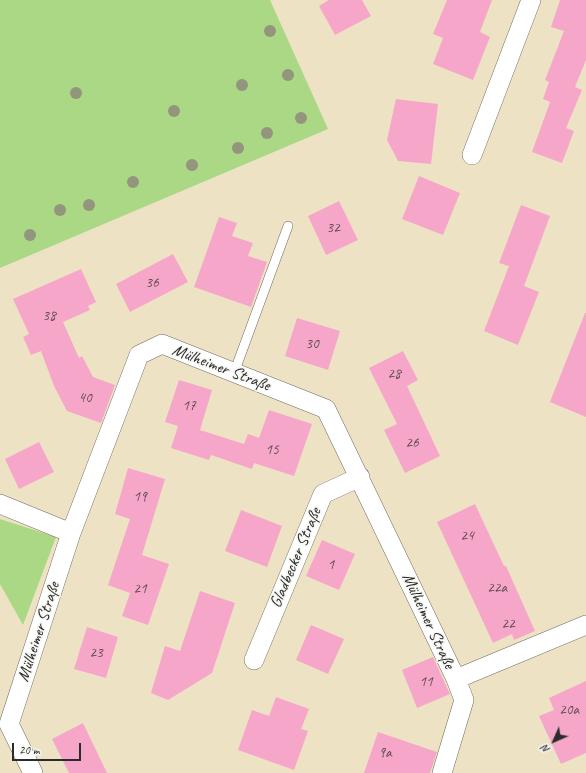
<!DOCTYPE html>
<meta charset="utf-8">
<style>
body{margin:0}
#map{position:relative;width:586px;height:773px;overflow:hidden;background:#eee2c5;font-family:Caveat,sans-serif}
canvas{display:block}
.north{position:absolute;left:534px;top:721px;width:40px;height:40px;-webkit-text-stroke:3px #f6f6f2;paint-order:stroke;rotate:225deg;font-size:11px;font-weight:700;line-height:16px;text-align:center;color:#2b2b2b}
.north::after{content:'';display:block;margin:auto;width:14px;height:18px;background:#2b2b2b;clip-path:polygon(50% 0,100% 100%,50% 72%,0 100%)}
.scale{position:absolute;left:12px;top:743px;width:69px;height:18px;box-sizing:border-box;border:2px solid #2b2b2b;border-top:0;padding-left:5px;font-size:12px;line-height:14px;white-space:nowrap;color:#2b2b2b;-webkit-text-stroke:3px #f6f6f2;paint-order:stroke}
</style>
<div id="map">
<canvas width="586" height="773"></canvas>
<div class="north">N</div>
<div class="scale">20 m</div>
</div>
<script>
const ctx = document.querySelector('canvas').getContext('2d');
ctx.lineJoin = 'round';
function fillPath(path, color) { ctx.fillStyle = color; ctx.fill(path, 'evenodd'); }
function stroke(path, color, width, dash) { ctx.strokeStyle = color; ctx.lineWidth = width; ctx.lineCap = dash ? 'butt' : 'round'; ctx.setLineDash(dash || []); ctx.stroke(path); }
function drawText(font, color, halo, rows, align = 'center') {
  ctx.font = font + ' Caveat,sans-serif'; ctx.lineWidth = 3; ctx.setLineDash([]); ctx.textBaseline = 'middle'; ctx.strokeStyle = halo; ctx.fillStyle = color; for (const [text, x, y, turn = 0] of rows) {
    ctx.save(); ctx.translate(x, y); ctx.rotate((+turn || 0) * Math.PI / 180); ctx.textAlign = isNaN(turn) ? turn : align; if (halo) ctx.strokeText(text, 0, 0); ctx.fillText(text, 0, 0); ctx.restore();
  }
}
const green = new Path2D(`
 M0,0H270L328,129L0,268Z
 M0,519L56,537L23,625L0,584Z`);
const building = new Path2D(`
 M329,0H362L371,16L335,35L319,6Z
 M447,0H492L480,32L490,37L473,80L433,64L443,38L433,34Z
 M560,0H586V60L575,87L582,90L566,128L574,131L562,163L532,152L550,102L543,99L549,82L545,80L564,31L551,27Z
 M396,99L438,104L431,164L398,161L387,140Z
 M419,176L460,193L443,235L402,219Z
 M339,201L358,240L326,255L308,216Z
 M521,205L550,216L524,286L539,292L518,345L484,331L509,266L499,263Z
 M219,217L237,223L232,236L253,243L248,256L267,262L251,307L194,287Z
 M173,254L188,282L130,312L116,284Z
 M81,269L96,302L88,306L90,310L63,322L79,358L82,356L93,377L115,385L101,423L67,411L54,386L41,351L31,355L23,337L29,334L13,299Z
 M585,313H586V417L550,402Z
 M297,318L340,331L328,370L285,356Z
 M403,351L418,380L407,386L440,456L405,473L384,430L397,424L369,368Z
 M179,380L212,390L200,430L244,444L248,434L259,438L269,410L312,424L294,476L254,463L252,469L211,455L209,460L171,448L178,426L165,422Z
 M39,442L54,472L19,489L5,459Z
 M128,468L165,479L142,555L169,564L148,625L122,616L130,593L108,585L130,519L115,514Z
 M475,504L504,566H506L535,631L514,640L512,634L493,643L437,522Z
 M241,510L282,526L267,567L225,551Z
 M322,540L355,554L339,590L306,576Z
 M200,591L235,603L212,673L168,700L151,693L165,646L180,651Z
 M311,625L344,639L328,674L296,660Z
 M87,627L118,637L106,678L74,669Z
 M433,657L450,694L417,708L402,670Z
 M586,681V753L561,764L539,716L554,710L549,698Z
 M276,697L309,709L301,729L308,731L294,770L238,750L252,710L269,716Z
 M83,723L107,773H69L52,739Z
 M378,732L437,752L430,773H364Z`);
const service = new Path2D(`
 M234,373L288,226`);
const minor = new Path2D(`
 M472,155L531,0
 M0,504L71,533
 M254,660L323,494L360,477
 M456,679L586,625
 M33,773L9,724L71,533L139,355L162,344L326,409L456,679L464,700L442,773`);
const trees = [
 [270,31],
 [288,75],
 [242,85],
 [76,93],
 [174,111],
 [301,118],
 [267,133],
 [238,148],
 [192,165],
 [133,182],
 [89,205],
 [60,210],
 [30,235]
];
const numberNames = [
 ["32",333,228],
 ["36",152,283],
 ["38",49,316],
 ["30",312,344],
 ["28",394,374],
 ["40",85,398],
 ["17",189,406],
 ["26",412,443],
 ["15",272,450],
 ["19",140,497],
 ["24",467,536],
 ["1",331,565],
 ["22a",497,588],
 ["21",140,589],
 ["22",508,624],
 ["23",96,653],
 ["11",426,682],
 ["20a",569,710],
 ["9a",385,753]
];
const streetNames = [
 ["Mülheimer Straße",221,368,21],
 ["Gladbecker Straße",296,558,-67],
 ["Mülheimer Straße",428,621,65],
 ["Mülheimer Straße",39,632,-72]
];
fillPath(green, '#aad885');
fillPath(building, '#f6a7c9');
stroke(service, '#6f6b61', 10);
stroke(minor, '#6f6b61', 20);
stroke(service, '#fff', 9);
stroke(minor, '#fff', 19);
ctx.fillStyle = '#94957d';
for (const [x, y] of trees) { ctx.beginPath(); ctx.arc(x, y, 6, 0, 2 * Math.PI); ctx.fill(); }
drawText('15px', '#5e4a52', null, numberNames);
drawText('17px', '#2b2b2b', '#f6f6f2', streetNames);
</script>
